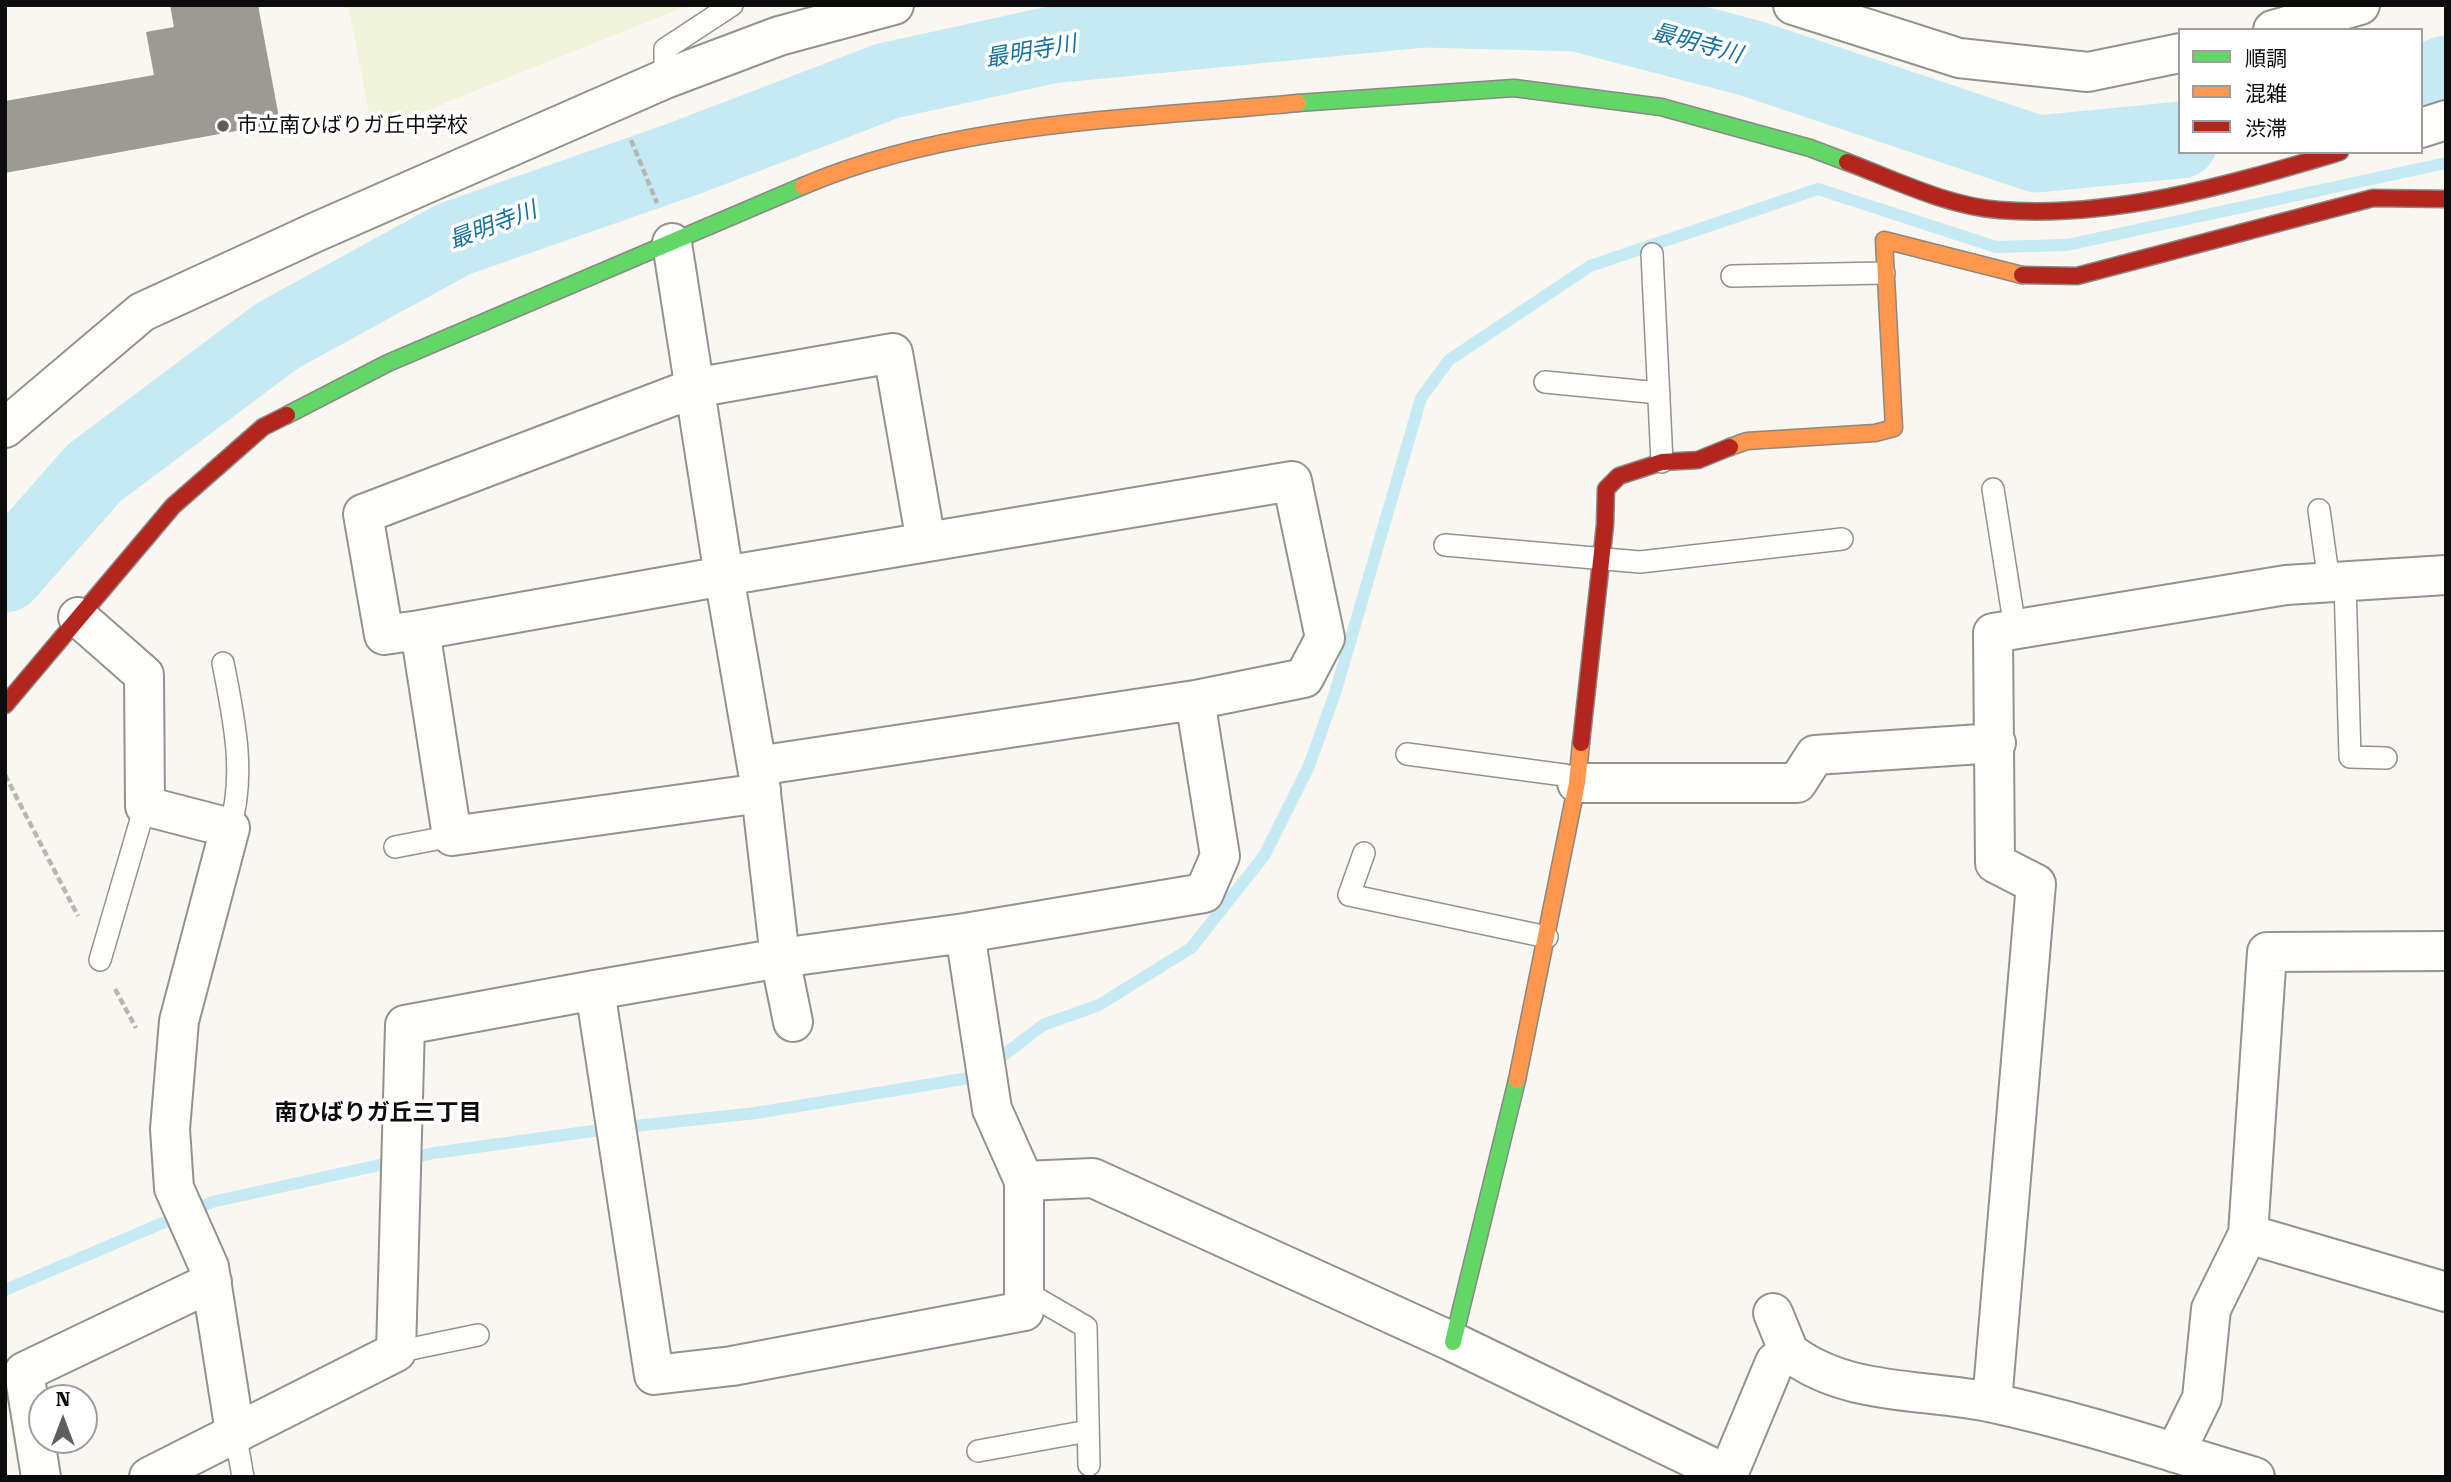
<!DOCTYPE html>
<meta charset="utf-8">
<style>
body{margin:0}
#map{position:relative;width:2451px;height:1482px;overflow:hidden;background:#faf7f0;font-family:"Roboto Serif","Noto Sans JP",serif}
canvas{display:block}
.frame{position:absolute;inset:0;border:7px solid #0c0c0c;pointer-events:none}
.legend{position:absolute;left:2178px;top:28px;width:245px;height:126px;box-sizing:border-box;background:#fff;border:2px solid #9e9e9e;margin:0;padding:9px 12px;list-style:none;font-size:21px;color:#0c0c0c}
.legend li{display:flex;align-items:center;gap:14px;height:35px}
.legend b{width:35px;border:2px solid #9e9e9e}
.north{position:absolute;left:28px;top:1384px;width:70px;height:70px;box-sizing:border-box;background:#fff;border:2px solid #9e9e9e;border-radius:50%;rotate:0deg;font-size:19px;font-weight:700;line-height:28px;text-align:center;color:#0c0c0c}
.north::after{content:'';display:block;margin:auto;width:24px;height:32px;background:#5f5e5c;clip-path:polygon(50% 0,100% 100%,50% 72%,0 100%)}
</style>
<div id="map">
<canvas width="2451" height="1482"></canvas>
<div class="frame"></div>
<ul class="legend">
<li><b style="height:9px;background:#63d668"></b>順調</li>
<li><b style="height:9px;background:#ff974d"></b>混雑</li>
<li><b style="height:9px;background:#b3261e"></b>渋滞</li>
</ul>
<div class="north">N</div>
</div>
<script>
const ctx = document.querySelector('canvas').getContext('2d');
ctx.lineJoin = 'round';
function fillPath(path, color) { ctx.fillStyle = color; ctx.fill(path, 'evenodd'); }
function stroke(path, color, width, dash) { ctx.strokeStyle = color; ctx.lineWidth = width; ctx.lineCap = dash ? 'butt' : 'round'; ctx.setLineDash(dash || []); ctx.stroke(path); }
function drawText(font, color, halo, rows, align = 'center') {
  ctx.font = font + ' "Roboto Serif","Noto Sans JP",serif'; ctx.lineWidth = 7; ctx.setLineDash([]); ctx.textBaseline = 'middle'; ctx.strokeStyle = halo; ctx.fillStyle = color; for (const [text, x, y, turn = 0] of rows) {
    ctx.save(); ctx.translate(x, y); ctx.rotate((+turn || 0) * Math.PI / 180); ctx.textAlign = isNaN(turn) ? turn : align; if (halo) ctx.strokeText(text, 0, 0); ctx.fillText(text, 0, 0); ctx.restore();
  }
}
const pitch = new Path2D(`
 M348,5H689L373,132Z`);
const stream = new Path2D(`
 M5,1290L212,1202L434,1153L607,1129L756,1113L975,1077L1043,1025L1099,1005L1191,948L1264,856L1309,766L1336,690L1421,398L1449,360L1590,266L1818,189L1996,247L2067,245L2446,163`);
const river = new Path2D(`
 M2421,84L2446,74
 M5,574L94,473L277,336L454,239L683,159L887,81L1051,45L1424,9L1577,13L1750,58L2037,154L2180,140`);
const building = new Path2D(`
 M170,5H258L280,123L5,173V101L154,75L146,32L174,27Z`);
const path = new Path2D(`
 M631,140L657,203
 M5,775L78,916
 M115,989L136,1028`);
const lane = new Path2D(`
 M665,79V49L732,5
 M1652,254L1662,462
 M1732,276L1884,273
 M1545,382L1659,393
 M1993,489L2015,628
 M2319,510L2329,582
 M1445,545L1640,562L1842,539
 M2345,582L2350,757L2386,758
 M223,663C234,719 246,773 230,828
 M1407,754L1564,775L1577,783
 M395,847L452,836
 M1364,853L1349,895L1547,937
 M100,960L145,806
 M1024,1291L1086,1327L1089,1465
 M396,1352L478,1335
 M235,1432L243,1477
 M978,1451L1088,1431`);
const street = new Path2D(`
 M1793,5L1959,58L2088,72L2180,53
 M2273,30L2360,5
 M2421,128L2446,120
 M672,243L724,576L1292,481L1325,638L1304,678L1195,700L757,766
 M5,428L142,312L316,232L665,79L779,36L894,5
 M78,617L144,675L145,806L230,828L179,1021L170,1129L174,1188L209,1267L235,1432
 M420,630L724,576L761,790
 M1195,700L1220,856L1204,893L965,933L992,1109L1024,1181L1093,1178L1453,1342L1728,1475
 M1577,783H1797L1815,755L1996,743
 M595,990L780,958L965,933
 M793,1022L780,958L761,793L452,836L420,630L384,635L363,514L694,388L893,353L926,542
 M2248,1234L2446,1292
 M1773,1313L1789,1352
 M1992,1402L2036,884L1995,863L1993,633L2286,585L2446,575
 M2175,1453L2202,1398L2211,1309L2248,1234L2267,952L2446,951
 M41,1477L24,1372L212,1282
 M149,1477L396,1352L405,1025L595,990L654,1375L732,1366L1024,1311V1181
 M1727,1477L1775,1362L1789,1352C1847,1397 1925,1388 1993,1403C2081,1422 2168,1451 2255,1477`);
const fast = new Path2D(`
 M1298,103L1514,88L1661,107L1810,148L1847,162
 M287,415L388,363L803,186
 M1453,1342L1517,1080`);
const slow = new Path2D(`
 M803,186C955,121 1135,119 1298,103
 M1730,447L1747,441L1875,433L1894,428L1884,240L2022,275
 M1517,1080L1577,783L1581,743`);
const jam = new Path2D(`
 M1847,162C1895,180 1947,206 1999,210C2115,219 2231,184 2340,152
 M2022,275L2077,276L2373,198L2446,199
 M5,705L173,506L263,427L287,415
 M1581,743L1605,525L1606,489L1619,476L1662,462L1698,460L1730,447`);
const markers = [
 [223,126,7,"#5f5e5c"]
];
const poiNames = [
 ["市立南ひばりガ丘中学校",237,126]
];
const waterNames = [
 ["最明寺川",1697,44,15],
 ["最明寺川",1031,52,-10],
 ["最明寺川",493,226,-21]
];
const neighbourhoodNames = [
 ["南ひばりガ丘三丁目",378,1113]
];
fillPath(pitch, '#eff3d9');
stroke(stream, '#c6eaf4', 12);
stroke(river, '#c6eaf4', 77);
fillPath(building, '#9d9a96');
stroke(lane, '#93928f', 24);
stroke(street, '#93928f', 42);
stroke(fast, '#8a8885', 19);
stroke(slow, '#8a8885', 19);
stroke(jam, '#8a8885', 19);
stroke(path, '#b7b6b5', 4.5, [7, 3.5]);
stroke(lane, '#fefefd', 21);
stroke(street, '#fefefd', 38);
stroke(fast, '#63d668', 16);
stroke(slow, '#ff974d', 16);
stroke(jam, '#b3261e', 16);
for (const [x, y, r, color] of markers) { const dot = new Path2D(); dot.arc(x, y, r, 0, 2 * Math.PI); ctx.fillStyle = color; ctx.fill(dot); stroke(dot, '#fff', 2.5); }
drawText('21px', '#0c0c0c', '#fff', poiNames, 'left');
drawText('italic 23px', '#16719e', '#fff', waterNames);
drawText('bold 23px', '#0c0c0c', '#fff', neighbourhoodNames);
</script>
